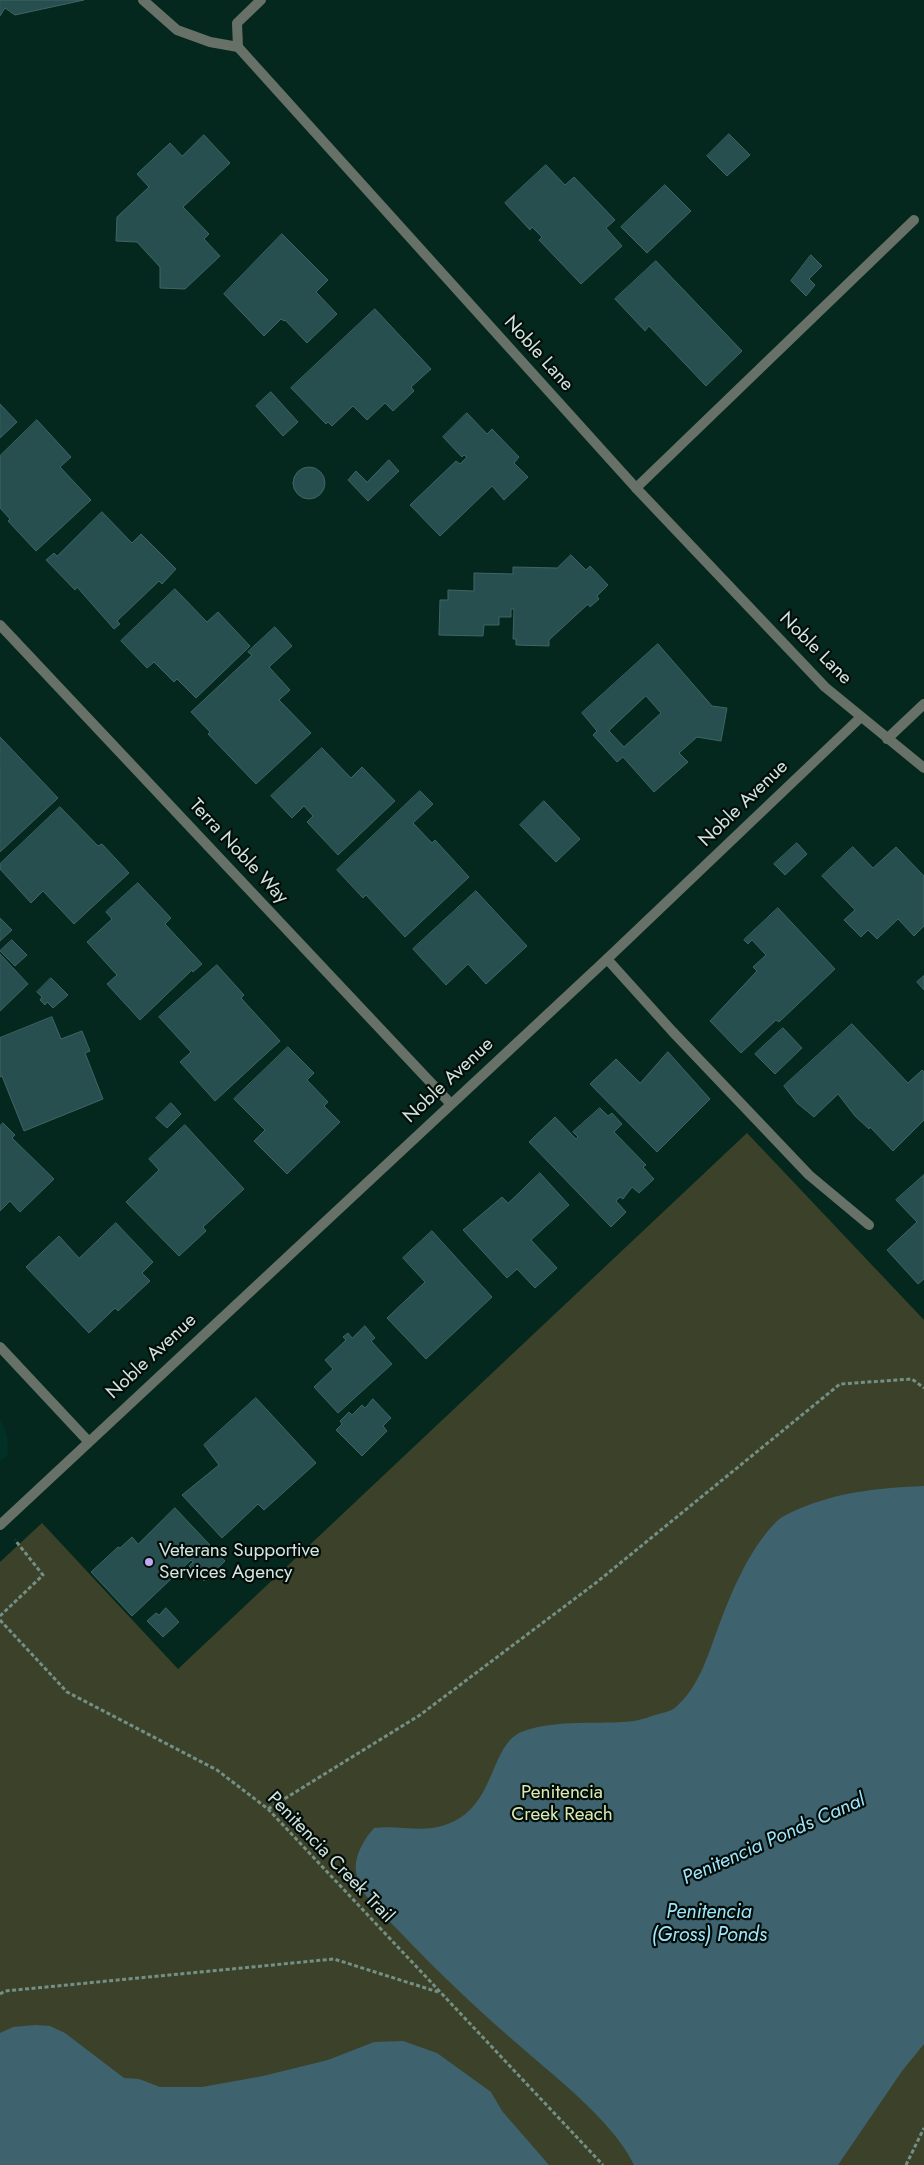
<!DOCTYPE html>
<style>
body{margin:0}
canvas{display:block;background:#05281e}
</style>
<canvas width="924" height="2165"></canvas>
<script>
const ctx = document.querySelector('canvas').getContext('2d');
ctx.lineJoin = 'round';
function fillPath(path, color) { ctx.fillStyle = color; ctx.fill(path, 'evenodd'); }
function stroke(path, color, width, dash) { ctx.strokeStyle = color; ctx.lineWidth = width; ctx.lineCap = dash ? 'butt' : 'round'; ctx.setLineDash(dash || []); ctx.stroke(path); }
function drawText(font, color, halo, rows, align = 'center') {
  ctx.font = font + ' Jost,sans-serif'; ctx.lineWidth = 4.5; ctx.setLineDash([]); ctx.textBaseline = 'middle'; ctx.strokeStyle = halo; ctx.fillStyle = color; for (const [text, x, y, turn = 0] of rows) {
    ctx.save(); ctx.translate(x, y); ctx.rotate((+turn || 0) * Math.PI / 180); ctx.textAlign = isNaN(turn) ? turn : align; if (halo) ctx.strokeText(text, 0, 0); ctx.fillText(text, 0, 0); ctx.restore();
  }
}
const built = new Path2D(`
 M0,1418L7,1436L8,1454L0,1461Z`);
const green = new Path2D(`
 M747,1133L924,1320V2165H0V1562L42,1523L178,1669Z`);
const water = new Path2D(`
 M924,1486V2044L902,2071L838,2165H634C613,2120 550,2073 513,2040C474,2006 436,1970 400,1932C386,1917 364,1900 358,1879C351,1861 362,1842 374,1828C397,1825 422,1833 445,1825C498,1808 488,1743 524,1731C558,1719 598,1725 634,1721C642,1720 651,1716 659,1714C665,1712 672,1711 676,1707C699,1687 708,1655 718,1628C732,1591 748,1551 776,1522C783,1515 796,1510 806,1506C845,1491 882,1488 924,1486Z
 M35,2025L50,2026L65,2033L124,2078L139,2079L160,2087H202L263,2076L328,2060L374,2042L403,2041L437,2053L491,2092L502,2111L549,2165H0V2033L13,2027Z`);
const building = new Path2D(`
 M0,0H84L15,15L5,8L0,16Z
 M729,134L750,155L727,176L707,156Z
 M204,135L230,163L183,207L209,234L204,239L220,256L185,289L160,288V267L137,242L116,241L117,217L149,187L137,174L170,143L182,156Z
 M546,165L565,185L574,177L615,220L606,228L622,246L581,284L539,240L542,237L532,227L530,230L505,203Z
 M665,185L691,211L647,253L621,227Z
 M282,234L328,280L316,292L337,314L307,343L285,320L284,321L281,319L264,336L224,294Z
 M811,255L822,266L809,279L815,285L806,296L791,281Z
 M656,261L742,351L706,386L649,326L645,331L615,299Z
 M375,309L431,369L411,387L414,391L393,411L385,403L367,420L353,406L332,426L328,422L326,424L291,388Z
 M271,392L298,422L283,436L256,406Z
 M0,404L17,422L0,438Z
 M467,413L487,434L492,429L519,457L514,463L528,477L504,500L492,486L440,536L410,505L456,461L460,464L467,457L464,455L462,457L443,437Z
 M37,420L71,457L60,467L91,500L36,551L8,521L10,519L0,508V456Z
 M389,460L399,471L368,501L348,480L356,471L367,482Z
 M293 483a16 16 0 1 1 32 0a16 16 0 1 1-32 0Z
 M102,512L132,543L141,534L176,569L162,584L159,581L117,621L120,624L114,629L77,587L75,590L46,560L54,553L57,556Z
 M571,555L586,570L590,566L608,585L597,596L599,599L590,607L588,604L549,640V646L516,645V639H513L514,609H511V617H499V625H484L483,636L439,635L440,600H448V590L474,591V573L513,574V567L557,568Z
 M175,589L207,622L218,612L250,646L196,698L177,679L174,682L154,662L147,668L121,641Z
 M275,627L292,646L269,667L290,690L279,700L311,733L256,784L208,734L210,732L191,712L252,655L248,652Z
 M658,644L712,706L727,708L721,741L697,737L679,753L688,762L654,792L623,757L617,762L593,735L597,731L582,713ZM646,696L661,713L624,747L609,731Z
 M0,737L58,798L0,852Z
 M322,748L351,778L362,767L395,801L338,855L307,822L313,816L304,806L292,818L271,796Z
 M420,791L433,804L413,823L432,843L435,840L469,877L405,937L366,895L363,898L337,870Z
 M544,801L580,839L556,862L520,825Z
 M60,807L98,846L102,844L129,873L74,924L43,891L31,903L0,869V864Z
 M797,843L807,854L785,875L774,864Z
 M853,847L873,868L896,847L924,876V926L914,936L898,919L877,939L868,930L861,937L844,920L855,910L822,876Z
 M138,883L171,918L165,924L202,964L193,972L192,970L140,1020L107,984L117,975L87,942L112,919L106,912Z
 M476,891L527,946L486,984L468,964L446,985L413,949Z
 M778,908L835,969L779,1022L776,1020L741,1053L710,1021L757,971L753,967L766,955L752,940L748,944L744,940Z
 M0,918L12,930L0,941Z
 M12,940L27,955L15,966L0,951Z
 M0,954L28,984L0,1011Z
 M217,965L244,995L241,998L280,1041L215,1101L180,1062L191,1052L159,1017Z
 M924,976V990L917,982Z
 M51,978L68,995L53,1008L47,1002L45,1005L40,1000L42,997L37,992Z
 M52,1017L61,1039L82,1031L90,1051L85,1053L103,1099L24,1131L2,1076L0,1077V1038Z
 M852,1024L908,1083L922,1070L924,1072V1120L893,1151L870,1127L869,1129L855,1116L838,1094L814,1117L797,1103L784,1086Z
 M783,1028L802,1048L775,1074L755,1054Z
 M288,1047L314,1073L307,1080L328,1102L324,1106L340,1122L287,1174L254,1141L265,1130L234,1099Z
 M668,1052L710,1099L657,1152L590,1084L616,1059L640,1083Z
 M171,1103L181,1114L167,1128L156,1118Z
 M600,1108L608,1116L612,1113L622,1124L614,1132L646,1165L643,1167L654,1179L639,1193L632,1187L623,1199L620,1197L616,1201L626,1212L611,1227L529,1142L555,1117L576,1139L578,1137L573,1132Z
 M3,1123L15,1135L12,1138L54,1179L20,1212L10,1201L0,1211V1126Z
 M185,1125L244,1189L203,1227L206,1231L179,1256L126,1202L159,1170L149,1159Z
 M540,1173L569,1205L531,1240L557,1268L535,1288L517,1269L507,1278L463,1230L502,1197L508,1203Z
 M924,1175V1279L918,1284L887,1250L917,1222L896,1200Z
 M116,1223L153,1262L142,1273L150,1281L118,1311L115,1308L89,1333L26,1267L59,1236L79,1258Z
 M432,1231L492,1297L426,1359L387,1318L425,1282L403,1258Z
 M365,1326L375,1338L371,1341L392,1364L338,1413L314,1387L333,1369L325,1360L346,1340L343,1337L348,1333L352,1338Z
 M256,1398L316,1463L264,1510L258,1504L222,1538L182,1495L219,1465L204,1445Z
 M373,1399L391,1418L383,1426L387,1431L362,1456L336,1430L342,1424L340,1421L349,1412L352,1415L362,1405L365,1408Z
 M175,1508L225,1561L204,1581L189,1566L193,1562L191,1560L132,1616L91,1572L118,1547L120,1548L132,1537L138,1544Z
 M166,1608L179,1622L163,1637L147,1621L156,1613L159,1615Z`);
const path = new Path2D(`
 M0,1616L43,1575L15,1540
 M0,1620L67,1692L217,1770L268,1809L603,2165
 M268,1809L420,1715L597,1582L840,1384L912,1379L924,1388
 M0,1994L5,1991L334,1959L438,1992
 M906,2165L924,2128`);
const lane = new Path2D(`
 M143,0L177,30L210,42L238,47
 M636,488L914,220
 M607,959L672,1031L809,1175L869,1225`);
const street = new Path2D(`
 M261,0L237,23L238,47L636,488L825,687L924,768
 M0,625L450,1103
 M887,739L924,704
 M0,1347L88,1441
 M0,1525L607,959L861,717`);
const markers = [
 [149,1562,5,"#bfa9f4"]
];
const streetNames = [
 ["Noble Lane",538,354,48],
 ["Noble Lane",815,649,45],
 ["Noble Avenue",744,804,-44],
 ["Terra Noble Way",238,852,47],
 ["Noble Avenue",449,1081,-43],
 ["Noble Avenue",152,1357,-43],
 ["Penitencia Creek Trail",330,1858,46]
];
const poiNames = [
 ["Veterans Supportive",159,1551],
 ["Services Agency",159,1573]
];
const parkNames = [
 ["Penitencia",562,1793],
 ["Creek Reach",562,1815]
];
const waterNames = [
 ["Penitencia Ponds Canal",774,1840,-24],
 ["Penitencia",709,1913],
 ["(Gross) Ponds",709,1936]
];
fillPath(built, '#013125');
fillPath(green, '#3c4229');
fillPath(water, '#3e636f');
fillPath(building, '#284f4f');
stroke(building, '#3e6565', 1);
stroke(path, '#748f86', 3, [4, 2.5]);
stroke(lane, '#677167', 10);
stroke(street, '#677167', 10);
for (const [x, y, r, color] of markers) { const dot = new Path2D(); dot.arc(x, y, r, 0, 2 * Math.PI); ctx.fillStyle = color; ctx.fill(dot); stroke(dot, '#030e0a', 2); }
drawText('19px', '#d2e5de', '#030e0a', streetNames);
drawText('19px', '#d2e5de', '#030e0a', poiNames, 'left');
drawText('19px', '#dceab1', '#030e0a', parkNames);
drawText('italic 20px', '#a0e5fd', '#030e0a', waterNames);
</script>
